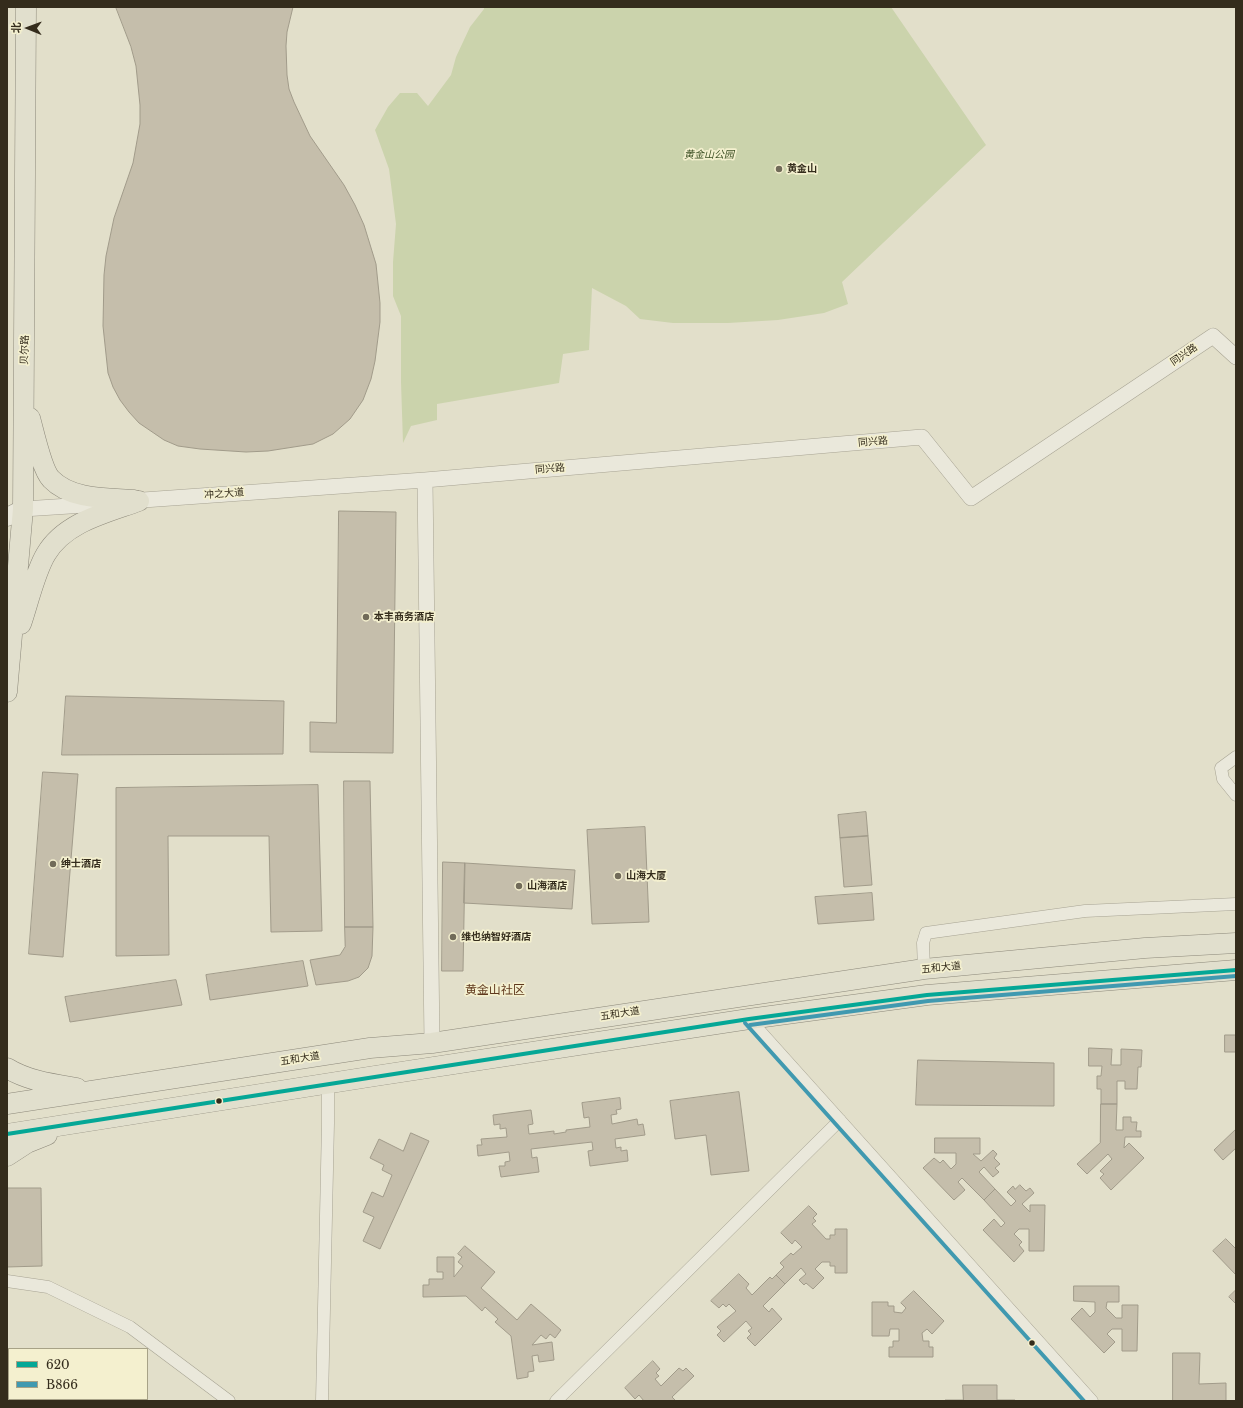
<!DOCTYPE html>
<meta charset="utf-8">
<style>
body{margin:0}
#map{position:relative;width:1243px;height:1408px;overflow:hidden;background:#e2dfca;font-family:"Libre Baskerville","Noto Sans SC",serif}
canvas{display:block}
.frame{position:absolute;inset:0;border:8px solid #342c1c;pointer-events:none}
.legend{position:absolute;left:8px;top:1348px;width:140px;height:52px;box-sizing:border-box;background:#f4f0cf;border:1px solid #a7a287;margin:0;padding:5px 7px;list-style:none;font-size:12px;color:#342c1c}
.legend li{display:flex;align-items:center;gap:8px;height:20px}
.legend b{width:20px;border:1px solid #a7a287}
.north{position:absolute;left:8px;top:8px;width:40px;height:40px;-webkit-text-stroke:3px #f4f0cf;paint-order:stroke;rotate:271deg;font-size:11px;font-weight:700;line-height:16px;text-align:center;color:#342c1c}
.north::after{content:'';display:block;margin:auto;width:14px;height:18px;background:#342c1c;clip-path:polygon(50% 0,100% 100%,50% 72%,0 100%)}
</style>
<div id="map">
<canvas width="1243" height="1408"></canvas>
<div class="frame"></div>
<ul class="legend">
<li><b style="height:5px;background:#04a796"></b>620</li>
<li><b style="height:5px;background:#4099b0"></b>B866</li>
</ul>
<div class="north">北</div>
</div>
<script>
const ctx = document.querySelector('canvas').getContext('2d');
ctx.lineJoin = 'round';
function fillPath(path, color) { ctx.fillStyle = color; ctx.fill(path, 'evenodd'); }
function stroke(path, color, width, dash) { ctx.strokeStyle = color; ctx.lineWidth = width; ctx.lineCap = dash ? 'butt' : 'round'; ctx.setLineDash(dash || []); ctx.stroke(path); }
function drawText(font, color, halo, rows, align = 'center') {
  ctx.font = font + ' "Libre Baskerville","Noto Sans SC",serif'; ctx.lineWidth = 3.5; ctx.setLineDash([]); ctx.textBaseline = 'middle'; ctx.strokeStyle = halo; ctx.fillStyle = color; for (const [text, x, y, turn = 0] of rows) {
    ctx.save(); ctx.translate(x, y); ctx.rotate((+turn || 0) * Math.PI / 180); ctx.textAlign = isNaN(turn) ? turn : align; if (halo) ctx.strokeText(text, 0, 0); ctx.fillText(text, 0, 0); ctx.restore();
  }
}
const green = new Path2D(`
 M484,7H891L986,145L842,282L848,304L824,313L778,320L728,323H673L640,319L626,306L592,288L589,350L563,354L559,383L437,404V420L411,426L403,443L401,382V316L393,296V262L396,224L389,169L375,130L388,107L400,93H417L428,106L451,75L456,57L470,27L484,9Z`);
const building = new Path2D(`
 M116,7H293L287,32L286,46L287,75L289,89L294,102L310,136L344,185L355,205L364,225L376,264L380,303V322L375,361L371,379L363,400L350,419L333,434L313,444L268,451L246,452L200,449L178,446L164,440L139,423L129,412L120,400L113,387L108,373L103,326L104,275L106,256L114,218L133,163L140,124V105L136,66L131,47Z
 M339,511L396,512L393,753L310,752V722L336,723Z
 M66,696L284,701L283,754L62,755Z
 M43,772L78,774L63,957L29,954Z
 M344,781H370L373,927H345Z
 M318,785L322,931L271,932L269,836H168L169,955L116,956V788Z
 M866,812L868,836L840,838L838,815Z
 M645,827L649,922L592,924L587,830Z
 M868,836L872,885L844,887L840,838Z
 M443,862L465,863L463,971H442Z
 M465,863L575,870L572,909L464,903Z
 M872,893L874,920L818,924L815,897Z
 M345,927H373L372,956L368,968L359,977L348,981L316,985L310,960L340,955L345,947Z
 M303,961L308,986L210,1000L206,975Z
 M176,980L182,1005L70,1022L65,997Z
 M1225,1035H1236V1052H1225Z
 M1089,1048L1112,1049L1111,1065H1121V1049L1142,1050L1141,1067H1138L1137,1089H1125V1081H1117V1104H1101V1089H1097V1076H1101L1102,1066H1089Z
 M918,1060L1054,1063V1106L916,1105Z
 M739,1092L749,1171L711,1175L706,1135L675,1139L670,1101Z
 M620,1098L621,1109L616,1110L617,1114L611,1115L612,1124L637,1119L638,1125L643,1124L645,1135L615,1139L616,1148L621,1147V1151L627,1150L628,1161L590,1166L588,1151L593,1150L592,1142L531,1149L532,1158L537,1157L539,1172L501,1177L499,1166H505V1162L510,1161L509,1152L478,1156L477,1145H482L481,1139L507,1137L506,1128L500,1129V1124L494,1125L493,1115L531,1110L533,1124L528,1125L529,1134L554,1131V1134L566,1132V1130L590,1127L589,1117L584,1118L582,1103Z
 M1101,1104H1117L1116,1130H1123V1117H1131V1122H1137L1136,1131H1141V1137H1125L1124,1148L1129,1143L1144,1158L1111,1190L1100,1178L1104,1174L1100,1171L1112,1159L1108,1154L1087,1174L1077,1164L1100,1143Z
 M1236,1119V1148L1223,1160L1214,1150L1236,1129Z
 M411,1133L429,1141L380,1249L363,1241L374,1217L363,1212L372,1192L383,1197L392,1175L382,1170L384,1165L370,1158L379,1139L403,1151Z
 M935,1138H980V1154H973L981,1161L993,1150L997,1154L994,1158L1000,1164L995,1168L999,1172L993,1177L984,1167L979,1172L995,1189L984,1200L962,1178L958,1182L965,1190L954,1200L923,1168L934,1158L940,1163L943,1160L951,1169L956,1164V1153H935Z
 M1020,1185L1026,1191L1030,1188L1034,1193L1022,1204L1030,1212V1205H1045L1044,1251H1029V1229H1019L1014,1234L1022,1242L1019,1245L1024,1251L1014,1262L983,1230L994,1219L1001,1227L1005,1223L984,1200L995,1189L1011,1206L1016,1201L1007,1192L1013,1186L1015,1189Z
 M7,1188H41L42,1266L7,1267Z
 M809,1206L817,1214L813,1218L816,1221L812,1224L826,1239H830V1235H835V1229H847V1273H835V1266H830V1262H822L815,1269L824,1278L813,1289L806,1283L804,1285L799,1280L806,1274L801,1268L785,1284L776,1275L784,1267L780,1263L791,1253L793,1255L802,1247L795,1240L792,1244L781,1233Z
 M1226,1239L1236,1249V1275L1213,1251Z
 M465,1246L495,1272L481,1288L517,1320L531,1304L561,1330L555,1338L550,1334L546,1339L541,1335L532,1345L552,1342L554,1360L539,1362L538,1355L532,1356L534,1371L528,1372V1377L517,1379L511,1336L495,1322L498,1319L485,1307L482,1311L466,1296L423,1297V1285H429V1279H443V1272H437V1257H454V1277L463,1266L458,1262L462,1257L458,1254Z
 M739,1274L749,1284L746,1288L752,1295L770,1277L772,1279L776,1275L785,1284L763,1306L769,1312L772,1308L782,1319L755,1346L747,1338L751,1334L748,1331L752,1328L746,1321L724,1342L717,1335L721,1331L717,1327L736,1311L729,1304L726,1307L723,1304L719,1308L711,1301Z
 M1074,1286H1119V1302H1107L1106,1308L1116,1318H1122V1305H1138L1137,1351H1122V1329H1112L1107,1334L1115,1342L1104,1353L1071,1319L1082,1308L1090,1317L1095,1312V1302L1074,1301Z
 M1236,1290V1304L1229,1297Z
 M914,1291L944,1321L932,1334L927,1329L922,1333L923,1341H929V1347H933V1357H889V1347H893V1341H899V1329H890L889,1336H872V1302H888V1306H894V1312L902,1313L906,1308L901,1303Z
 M1173,1353H1200L1199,1384L1226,1383V1401H1173Z
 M653,1361L660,1369L656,1373L659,1376L655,1379L661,1386L679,1368L683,1371L686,1368L694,1376L672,1397L676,1401H644L639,1395L635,1399L625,1388Z
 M963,1385H997V1400H1015V1401H945V1400H963Z`);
const minor = new Path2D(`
 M1236,757L1221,768L1223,779L1236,795
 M924,969L923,943L926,933L1085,911L1236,904
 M749,1019L1092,1401
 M7,1281L48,1287L130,1327L229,1401
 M322,1401L328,1123V1084
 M556,1401L840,1120`);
const tertiary = new Path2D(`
 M425,480L432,1043
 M129,501L425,480L922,437L971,498L1213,336L1236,357
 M23,509L101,504`);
const secondary = new Path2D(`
 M7,517L23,509`);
const primary = new Path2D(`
 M30,418C34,432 42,470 51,479C71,500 108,498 134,500
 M21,624C28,604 35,572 46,554C65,522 106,513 139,501
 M7,692L23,509L26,7
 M7,1068C28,1081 53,1084 77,1088
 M7,1104L370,1048L432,1043L924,969L1145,948L1236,943
 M7,1134L375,1076L749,1019L927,995L1236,970
 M7,1156L27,1143L47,1135`);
const bus1 = new Path2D(`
 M7,1134L749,1019L927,995L1236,970`);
const bus2 = new Path2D(`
 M745,1023L1084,1401
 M750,1025L928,1001L1236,976`);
const markers = [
 [779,169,4,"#716b59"],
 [366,617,4,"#716b59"],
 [53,864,4,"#716b59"],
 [618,876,4,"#716b59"],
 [519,886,4,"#716b59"],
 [453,937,4,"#716b59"],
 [219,1101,3.5,"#342c1c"],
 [1032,1343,3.5,"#342c1c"]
];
const parkNames = [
 ["黄金山公园",709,155]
];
const poiNames = [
 ["黄金山",787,169],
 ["本丰商务酒店",374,617],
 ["绅士酒店",61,864],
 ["山海大厦",626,876],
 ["山海酒店",527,886],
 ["维也纳智好酒店",461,937]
];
const streetNames = [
 ["贝尔路",25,350,-89],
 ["同兴路",1184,355,-34],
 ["同兴路",873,442,-5],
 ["同兴路",550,469,-5],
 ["冲之大道",224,494,-4],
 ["五和大道",941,968,-6],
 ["五和大道",620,1014,-9],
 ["五和大道",300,1059,-9]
];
const quarterNames = [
 ["黄金山社区",495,991]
];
fillPath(green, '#cbd3ac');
fillPath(building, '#c5beab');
stroke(building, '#a19b8a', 1);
stroke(minor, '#a7a393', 13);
stroke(tertiary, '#a7a393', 16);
stroke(secondary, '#969384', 19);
stroke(primary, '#8c887a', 21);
stroke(minor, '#eae8db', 12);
stroke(tertiary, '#eae8db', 15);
stroke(secondary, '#eae8db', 18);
stroke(primary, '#e1dfcd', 20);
stroke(bus1, '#04a796', 4);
stroke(bus2, '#4099b0', 4);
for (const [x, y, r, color] of markers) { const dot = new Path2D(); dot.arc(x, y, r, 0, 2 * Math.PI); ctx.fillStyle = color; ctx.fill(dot); stroke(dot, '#f4f0cf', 1.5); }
drawText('italic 10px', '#3c5024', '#f4f0cf', parkNames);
drawText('bold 10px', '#342c1c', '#f4f0cf', poiNames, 'left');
drawText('10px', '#342c1c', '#f4f0cf', streetNames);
drawText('12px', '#5f381d', '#f4f0cf', quarterNames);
</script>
